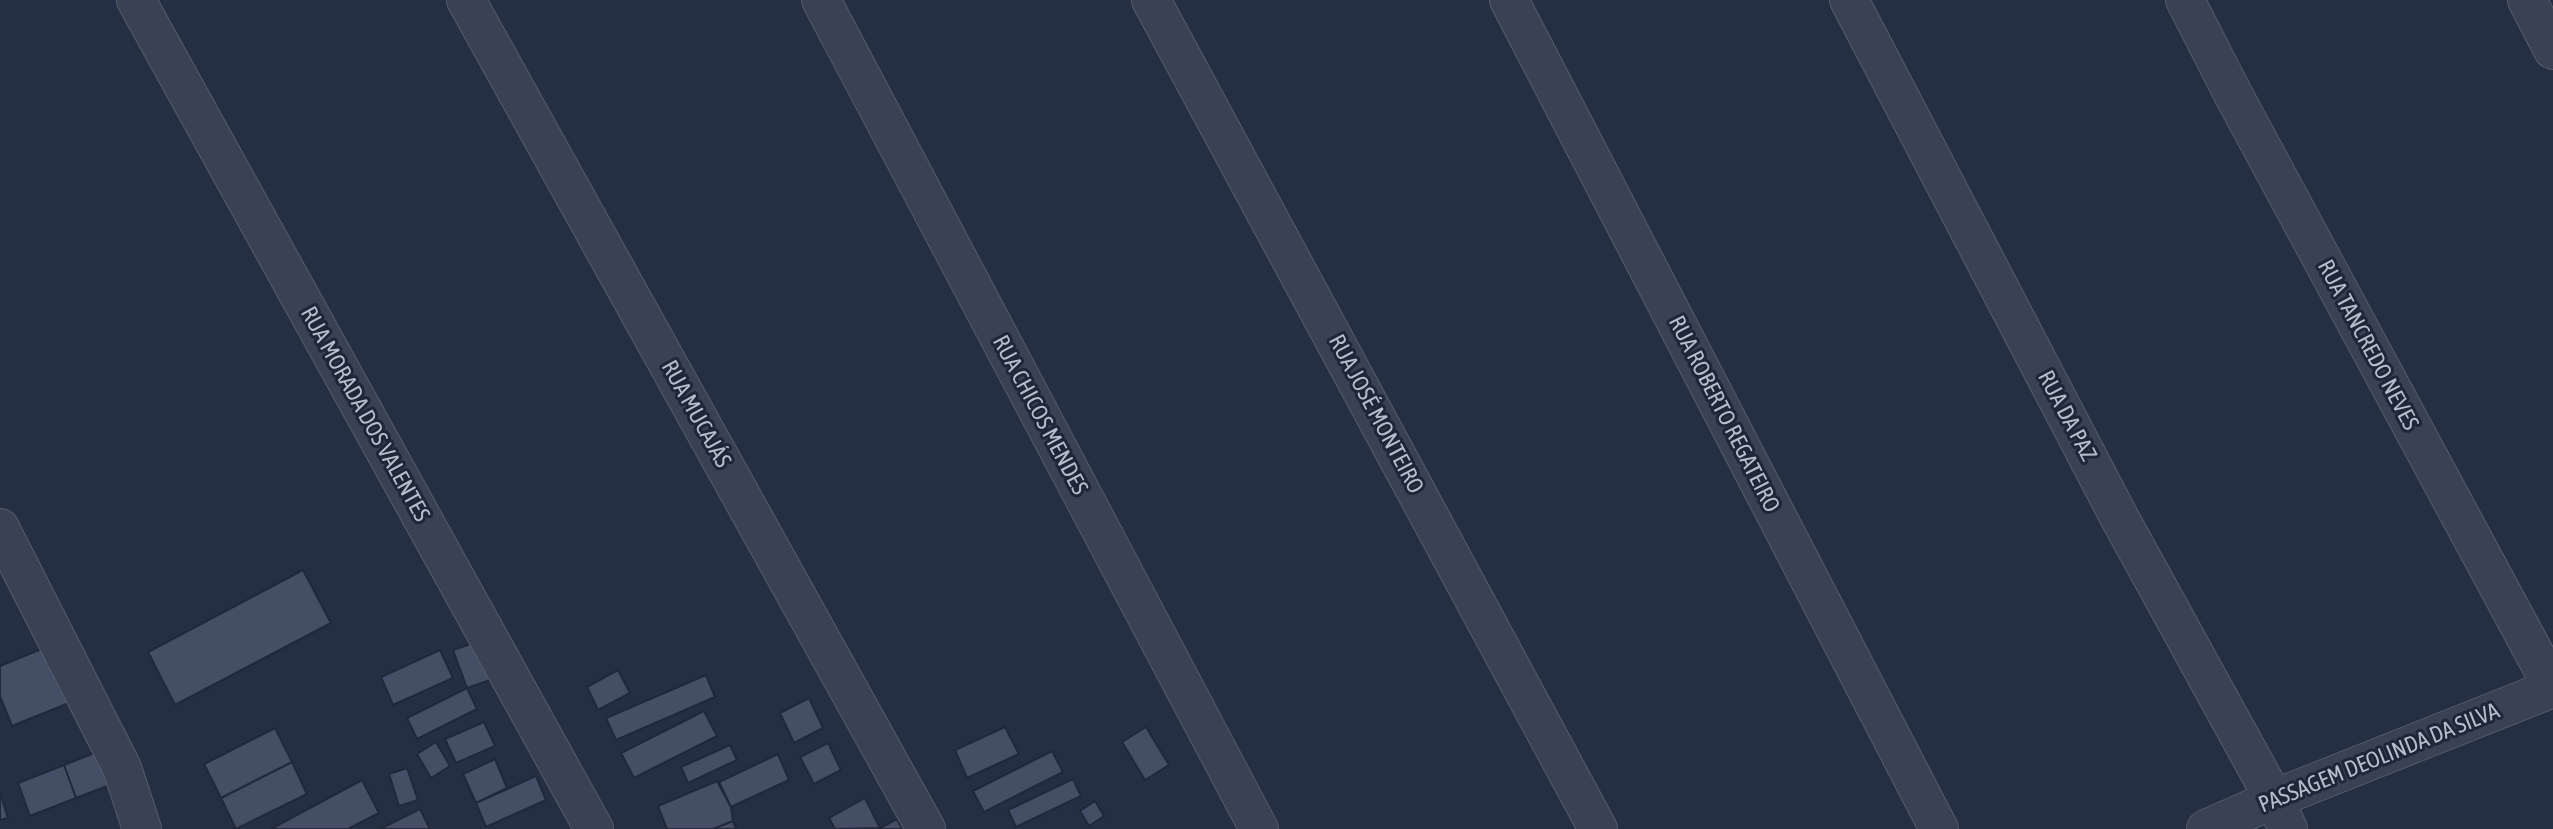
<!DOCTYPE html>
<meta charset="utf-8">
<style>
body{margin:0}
canvas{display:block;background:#252f43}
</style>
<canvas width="2553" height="829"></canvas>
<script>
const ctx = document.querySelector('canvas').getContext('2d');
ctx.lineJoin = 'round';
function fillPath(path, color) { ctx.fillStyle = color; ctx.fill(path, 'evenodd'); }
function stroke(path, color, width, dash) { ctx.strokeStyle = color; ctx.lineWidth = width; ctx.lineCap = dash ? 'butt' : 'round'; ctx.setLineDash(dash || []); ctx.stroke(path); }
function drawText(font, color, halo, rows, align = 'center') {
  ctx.font = font + ' "Asap Condensed",sans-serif'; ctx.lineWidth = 6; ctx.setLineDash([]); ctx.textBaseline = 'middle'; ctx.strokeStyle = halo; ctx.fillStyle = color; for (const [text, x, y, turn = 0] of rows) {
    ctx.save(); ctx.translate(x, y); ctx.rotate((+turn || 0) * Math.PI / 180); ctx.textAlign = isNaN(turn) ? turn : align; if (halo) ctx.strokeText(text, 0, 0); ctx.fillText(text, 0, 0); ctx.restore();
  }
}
const building = new Path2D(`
 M303,570L331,623L175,705L148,652Z
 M479,641L493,679L467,688L453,650Z
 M51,645L74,701L12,726L0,696V666Z
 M440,650L453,678L393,705L381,677Z
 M618,670L630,693L598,710L587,687Z
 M706,675L715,697L616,740L606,718Z
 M467,688L477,709L417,739L407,718Z
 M809,698L823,728L794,743L780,713Z
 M704,711L717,736L634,778L621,753Z
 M484,722L495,746L456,763L445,739Z
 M1005,727L1019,754L967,778L955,750Z
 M1146,727L1169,765L1145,780L1122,742Z
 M275,728L292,762L221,798L204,764Z
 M436,742L450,766L431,778L417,754Z
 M828,743L841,770L814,784L800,757Z
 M730,745L737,760L688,783L681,767Z
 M102,750L115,783L76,798L64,765Z
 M1052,751L1063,772L984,812L973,791Z
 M778,754L789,780L731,807L719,782Z
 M495,759L507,788L476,803L463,774Z
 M292,762L307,794L236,829L221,798Z
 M64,765L76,798L30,816L18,783Z
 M407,768L418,800L399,806L389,774Z
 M536,776L546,800L486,827L476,803Z
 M1073,779L1081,796L1016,827L1008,810Z
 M362,780L379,813L348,829H271Z
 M717,781L731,807L733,821L713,829H667L658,806Z
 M0,793L8,818L0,820Z
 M865,798L880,828L835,829L829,818Z
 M1095,801L1104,816L1089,826L1080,811Z
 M420,809L430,829H380Z
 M897,819L902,829H878L880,828Z
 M733,821L736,829H713Z`);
const minor = new Path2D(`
 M136,0L594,829
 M466,0L926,829
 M821,0L1259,829
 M1151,0L1598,829
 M1509,0L1939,829
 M1849,0L2118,515L2274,799L2288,829
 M2185,0L2233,94L2553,688
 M2527,0L2553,50
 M0,528L122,768L142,829
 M2206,829L2274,799L2553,688`);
const streetNames = [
 ["RUA TANCREDO NEVES",2368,345,62],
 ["RUA MORADA DOS VALENTES",365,414,61],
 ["RUA MUCAJÁS",696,414,61],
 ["RUA JOSÉ MONTEIRO",1376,414,62],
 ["RUA ROBERTO REGATEIRO",1724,414,63],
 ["RUA CHICOS MENDES",1040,415,62],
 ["RUA DA PAZ",2067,416,62],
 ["PASSAGEM DEOLINDA DA SILVA",2379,758,-22]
];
fillPath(building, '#444e65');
stroke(building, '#202839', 2);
stroke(minor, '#555c6c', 40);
stroke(minor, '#3a4152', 38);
drawText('23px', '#b7bdcc', '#1e2637', streetNames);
</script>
